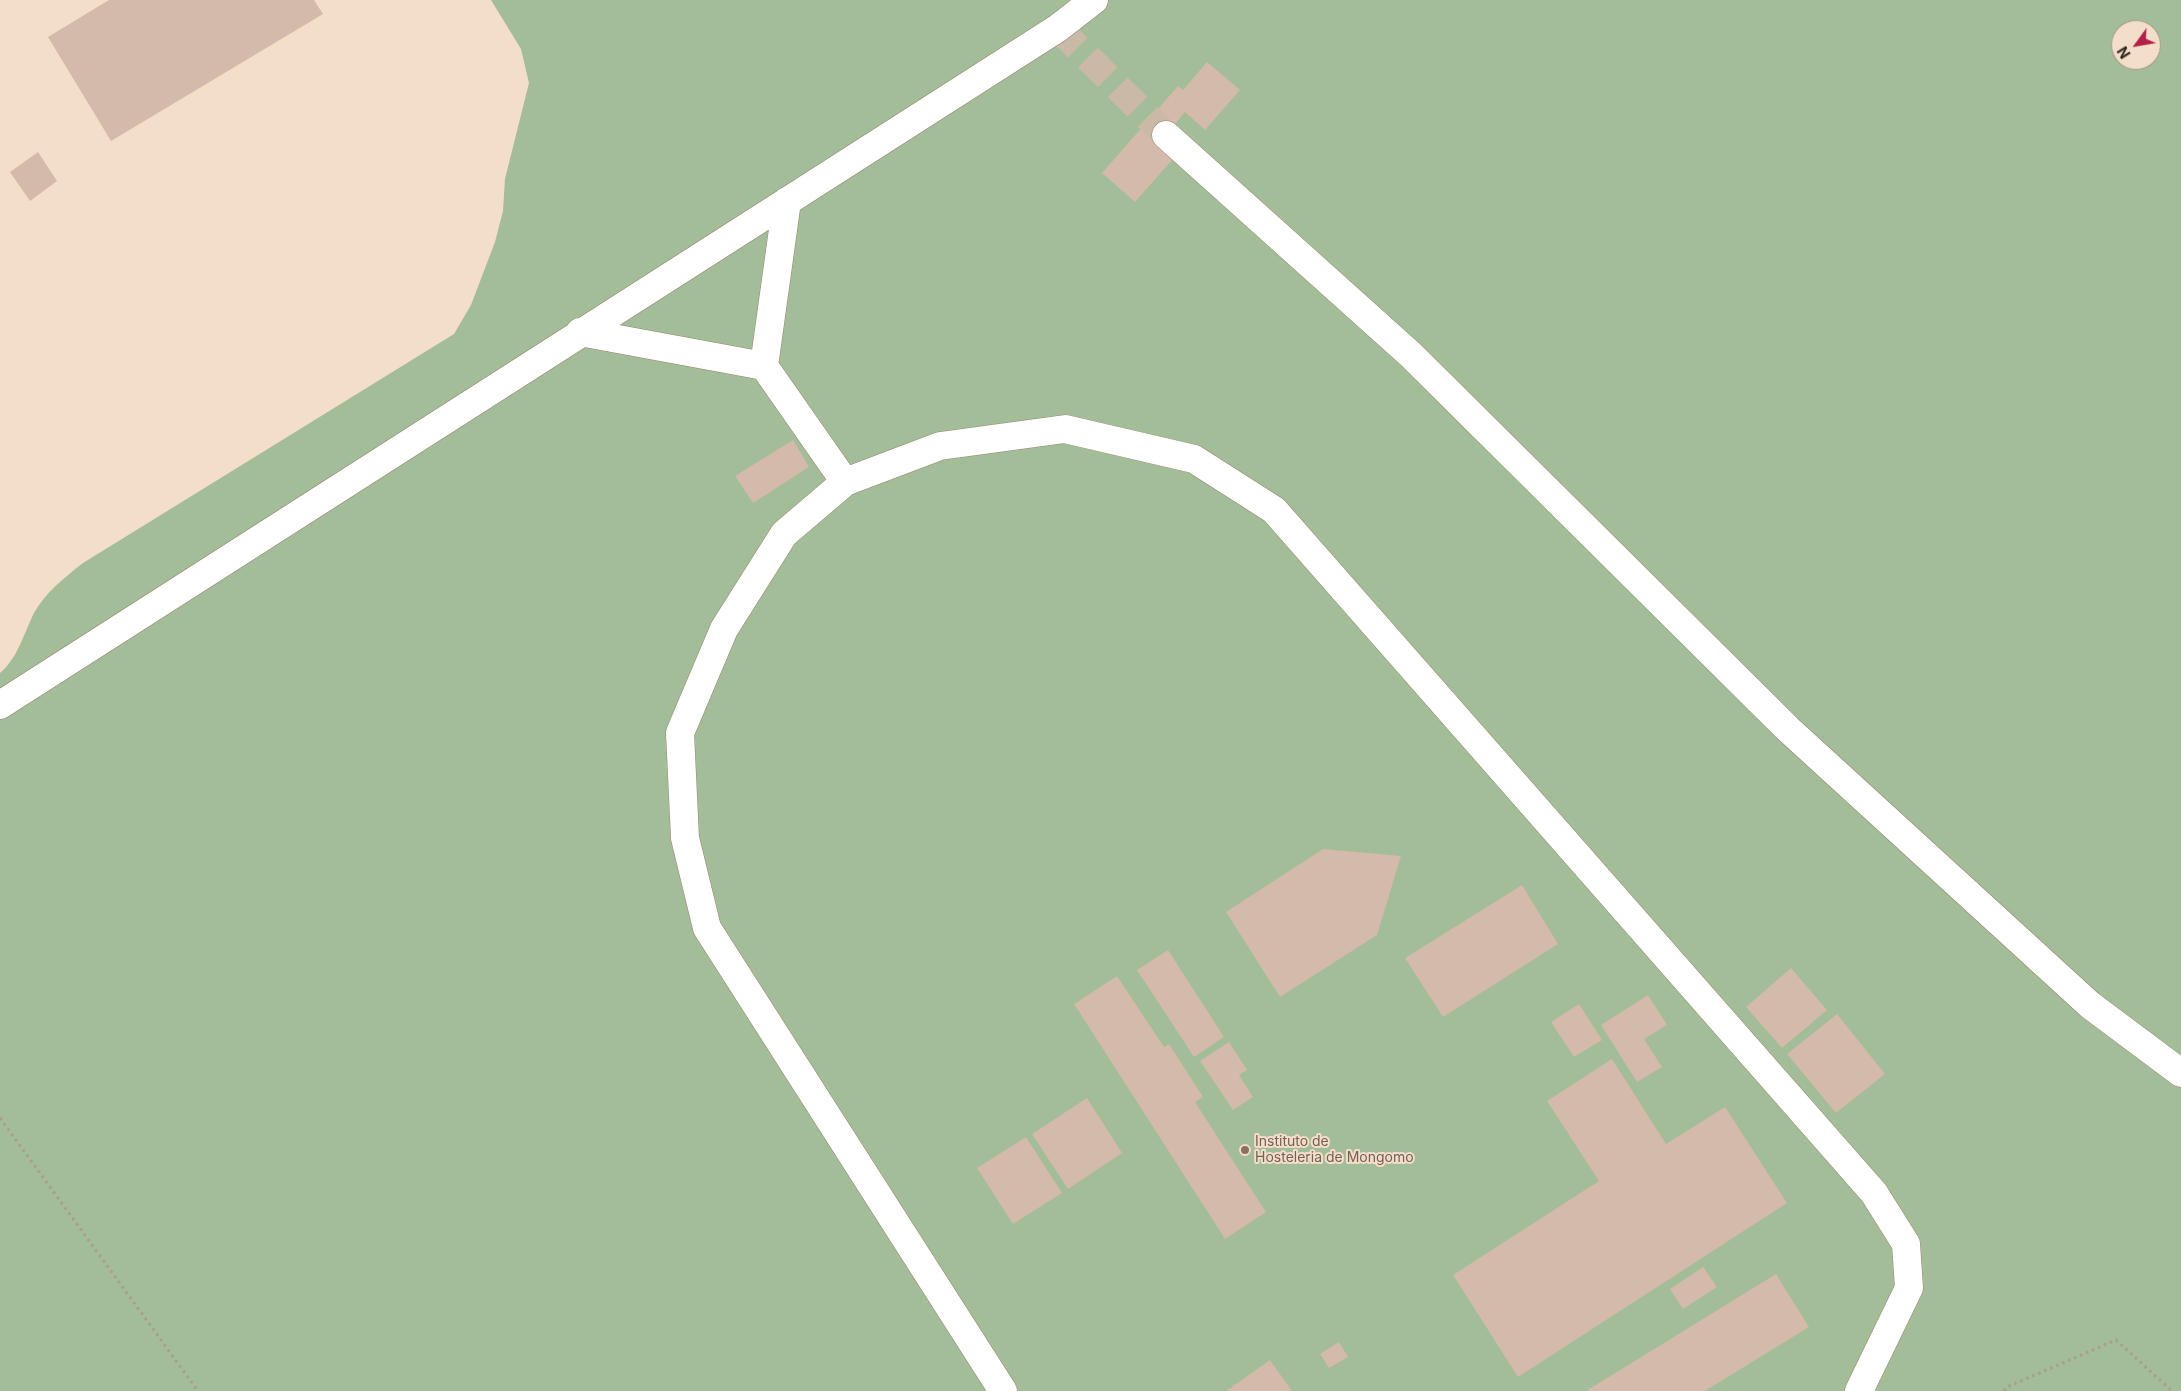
<!DOCTYPE html>
<style>
body{margin:0}
#map{position:relative;width:2181px;height:1391px;overflow:hidden;background:#f2dec9;font-family:Inter,sans-serif}
canvas{display:block}
.north{position:absolute;left:2111px;top:20px;width:50px;height:50px;box-sizing:border-box;background:#f2dec9;border:1px solid #a39484;border-radius:50%;rotate:238deg;font-size:14px;font-weight:700;line-height:20px;text-align:center;color:#2c241c}
.north::after{content:'';display:block;margin:auto;width:18px;height:22px;background:#b3214a;clip-path:polygon(50% 0,100% 100%,50% 72%,0 100%)}
</style>
<div id="map">
<canvas width="2181" height="1391"></canvas>
<div class="north">N</div>
</div>
<script>
const ctx = document.querySelector('canvas').getContext('2d');
ctx.lineJoin = 'round';
function fillPath(path, color) { ctx.fillStyle = color; ctx.fill(path, 'evenodd'); }
function stroke(path, color, width, dash) { ctx.strokeStyle = color; ctx.lineWidth = width; ctx.lineCap = dash ? 'butt' : 'round'; ctx.setLineDash(dash || []); ctx.stroke(path); }
function drawText(font, color, halo, rows, align = 'center') {
  ctx.font = font + ' Inter,sans-serif'; ctx.lineWidth = 4; ctx.setLineDash([]); ctx.textBaseline = 'middle'; ctx.strokeStyle = halo; ctx.fillStyle = color; for (const [text, x, y, turn = 0] of rows) {
    ctx.save(); ctx.translate(x, y); ctx.rotate((+turn || 0) * Math.PI / 180); ctx.textAlign = isNaN(turn) ? turn : align; if (halo) ctx.strokeText(text, 0, 0); ctx.fillText(text, 0, 0); ctx.restore();
  }
}
const green = new Path2D(`
 M491,0H2181V1391H0V673C18,658 24,633 34,613C45,593 65,577 83,563L454,334L471,305L495,242L503,211L505,179L529,83L521,49ZM2121,30H2151V60H2121Z`);
const building = new Path2D(`
 M109,0H314L323,14L111,141L48,37Z
 M1207,62L1240,90L1205,130L1185,112L1166,135L1173,159L1135,202L1102,173L1178,86L1183,90Z
 M38,152L57,181L30,201L10,172Z
 M793,440L809,467L753,503L735,476Z
 M1323,849L1401,856L1377,935L1280,997L1226,912Z
 M1522,885L1558,944L1443,1017L1405,958Z
 M1168,950L1224,1037L1194,1057L1137,970Z
 M1791,968L1827,1010L1782,1048L1746,1007Z
 M1117,976L1164,1047L1169,1044L1203,1097L1195,1102L1266,1212L1225,1239L1074,1004Z
 M1648,995L1667,1025L1644,1039L1662,1067L1637,1082L1601,1025Z
 M1579,1004L1602,1040L1574,1057L1551,1022Z
 M1837,1014L1885,1074L1836,1113L1787,1054Z
 M1229,1042L1247,1070L1239,1075L1253,1097L1233,1110L1200,1061Z
 M1612,1059L1666,1144L1725,1107L1787,1203L1518,1377L1453,1275L1599,1181L1547,1101Z
 M1087,1098L1122,1153L1068,1189L1032,1134Z
 M1026,1137L1062,1193L1013,1224L977,1168Z
 M1703,1267L1717,1287L1683,1309L1670,1289Z
 M1776,1274L1809,1327L1705,1391H1586Z
 M1339,1342L1348,1357L1329,1368L1320,1354Z
 M1270,1360L1292,1391H1226Z`);
const minorTunnel = new Path2D(`
 M1058,28L1166,135`);
const path = new Path2D(`
 M0,1118L198,1391
 M2004,1391L2007,1387L2116,1340L2172,1391`);
const minor = new Path2D(`
 M1166,135L1411,355L1788,729L2090,1005L2181,1073
 M787,201L764,366L845,482
 M580,332L764,366
 M0,705L1058,28L1094,0
 M1003,1391L707,928L685,838L680,733L724,629L784,534L845,482L940,446L1065,429L1194,459L1274,510L1874,1193L1906,1244L1909,1288L1859,1391`);
const markers = [
 [1245,1150,5,"#8d6e63"]
];
const educationNames = [
 ["Instituto de",1255,1142],
 ["Hosteleria de Mongomo",1255,1158]
];
fillPath(green, '#a2bd97');
fillPath(building, '#d3baab');
stroke(minorTunnel, '#cab9a6', 28, [28, 14]);
stroke(minor, '#988573', 29);
stroke(path, '#ab9c8b', 3, [2.5, 4]);
stroke(minor, '#fff', 28);
for (const [x, y, r, color] of markers) { const dot = new Path2D(); dot.arc(x, y, r, 0, 2 * Math.PI); ctx.fillStyle = color; ctx.fill(dot); stroke(dot, '#f2dec9', 2); }
drawText('14px', '#785e54', '#f2dec9', educationNames, 'left');
</script>
